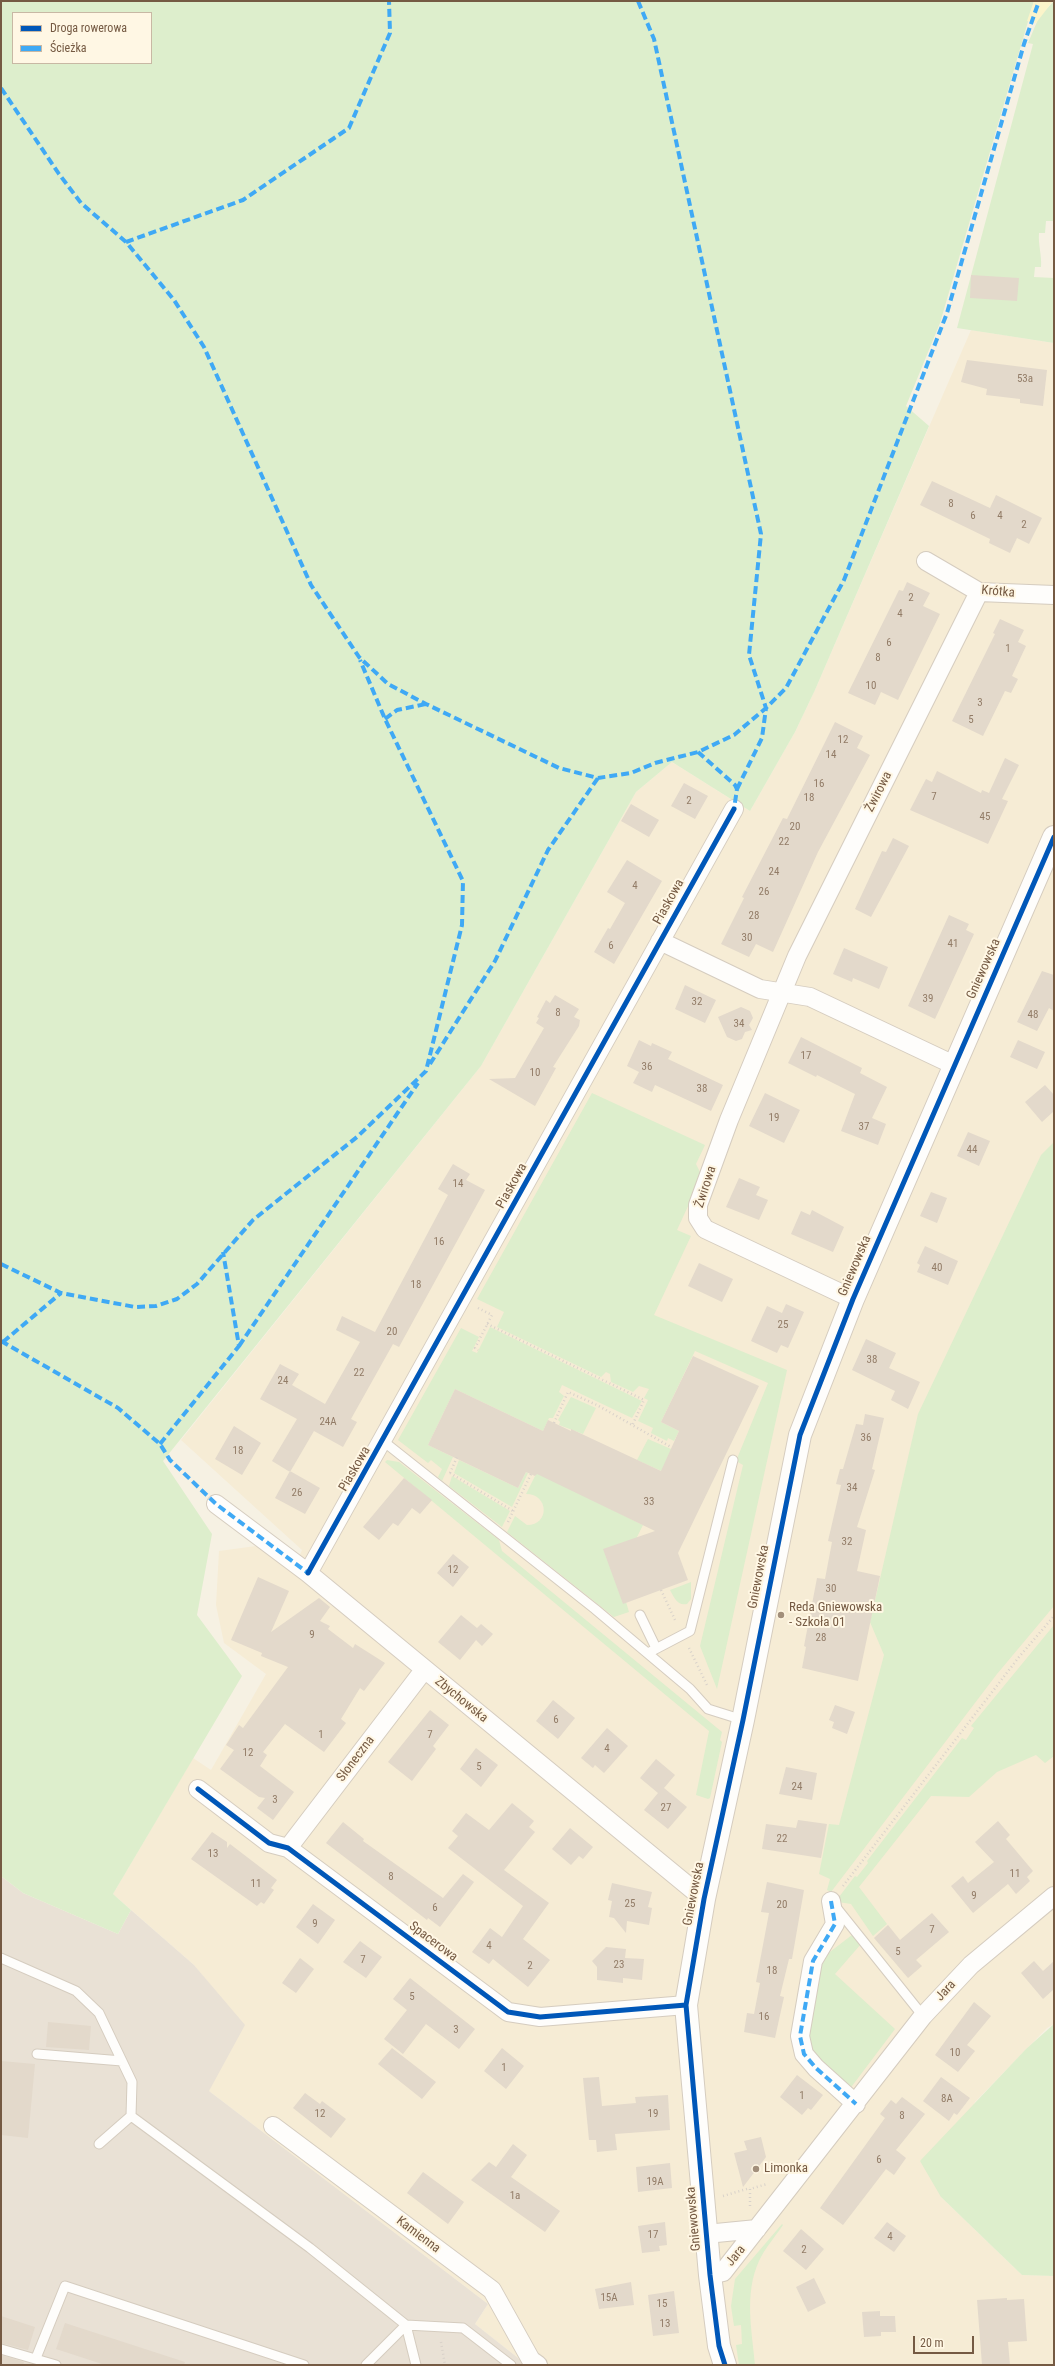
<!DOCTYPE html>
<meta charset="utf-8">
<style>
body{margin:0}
#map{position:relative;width:1055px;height:2366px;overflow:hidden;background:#f6f1e3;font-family:"Roboto Condensed",sans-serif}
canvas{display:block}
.frame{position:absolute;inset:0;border:2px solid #755a43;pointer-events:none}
.legend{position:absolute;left:12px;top:12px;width:140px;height:52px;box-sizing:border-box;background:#fff7e4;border:1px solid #c8b8a4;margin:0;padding:5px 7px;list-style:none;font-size:12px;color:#755a43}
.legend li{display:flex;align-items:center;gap:8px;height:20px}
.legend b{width:20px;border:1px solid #c8b8a4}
.scale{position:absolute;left:913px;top:2336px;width:61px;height:18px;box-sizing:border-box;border:2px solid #755a43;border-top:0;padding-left:5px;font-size:12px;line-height:14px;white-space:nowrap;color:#755a43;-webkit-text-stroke:3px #fff7e4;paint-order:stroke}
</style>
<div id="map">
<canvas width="1055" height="2366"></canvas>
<div class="frame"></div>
<ul class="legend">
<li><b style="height:5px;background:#0057b8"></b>Droga rowerowa</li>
<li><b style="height:5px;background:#3fa9f5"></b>Ścieżka</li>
</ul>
<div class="scale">20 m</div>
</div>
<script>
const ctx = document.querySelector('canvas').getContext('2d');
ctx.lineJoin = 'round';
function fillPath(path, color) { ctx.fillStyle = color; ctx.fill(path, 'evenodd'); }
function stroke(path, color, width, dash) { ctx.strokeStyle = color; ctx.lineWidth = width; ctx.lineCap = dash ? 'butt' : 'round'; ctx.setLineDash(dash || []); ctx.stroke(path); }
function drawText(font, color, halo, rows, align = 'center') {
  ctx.font = font + ' "Roboto Condensed",sans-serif'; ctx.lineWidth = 4; ctx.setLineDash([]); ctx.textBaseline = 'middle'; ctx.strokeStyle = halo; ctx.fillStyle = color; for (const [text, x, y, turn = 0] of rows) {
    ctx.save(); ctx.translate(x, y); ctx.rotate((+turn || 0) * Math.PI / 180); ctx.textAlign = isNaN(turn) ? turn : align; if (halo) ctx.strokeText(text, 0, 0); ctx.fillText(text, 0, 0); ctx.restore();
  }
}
const residential = new Path2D(`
 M971,330L1054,343V2024L1047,2028L975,2102L941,2197L1022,2275L1054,2276V2365H527L475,2324L488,2304L209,2091L218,1995L194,1965L113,1894L193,1758L211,1770L266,1674L224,1643L216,1605L219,1551L256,1546L293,1571L302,1550L181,1440L481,1066L636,792L672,762L750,811L795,732L815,690Z`);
const industrial = new Path2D(`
 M1,1876L23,1893L118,1934L131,1910L194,1965L245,2025L209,2091L488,2304L475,2324L527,2365H1Z`);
const green = new Path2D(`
 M1,1H1034L940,323L906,406L929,426L815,690L795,732L750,811L672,762L636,792L481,1066L163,1461L212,1534L197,1615L242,1676L113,1894L131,1910L118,1934L23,1893L1,1876ZM13,13H151V63H13Z
 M1054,1V221H1046L1045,233H1039C1038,245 1042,255 1041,267H1035L1034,277L1054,278V343L957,328L1033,44L1028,43L1039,17Z
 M592,1093L705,1145L696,1164L702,1176L677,1230L691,1236L654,1315L787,1370L717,1689L700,1646L743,1465L736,1461L768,1383L695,1351L661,1422L679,1431L674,1441L668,1438L667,1441L651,1433L653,1428L638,1421L648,1400L644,1398L649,1389L639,1386L633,1392L611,1382L610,1374L606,1372L601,1377L497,1327L504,1312L477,1299Z
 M1054,1142V1606L997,1674L831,1892L827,1890L830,1879L819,1874L829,1824L839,1825L884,1655L870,1622L918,1414L1041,1155Z
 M490,1327L642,1401L632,1418L562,1385L559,1392L564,1396L553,1418H549L543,1431L455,1389L428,1445L453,1457L442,1481L438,1477L442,1469L431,1460L428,1463L398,1440L461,1328L479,1337L472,1351L477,1353Z
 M571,1397L596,1408L583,1434L559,1425L560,1422L558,1420Z
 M648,1439L678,1452L668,1474L637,1460Z
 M387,1460L399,1462L499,1540L502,1551L722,1732L720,1740L722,1742L710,1798L708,1799L696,1795L709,1731L385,1462Z
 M459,1460L518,1488L526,1472L528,1473L512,1507L454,1473Z
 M537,1472L643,1525L637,1537L626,1602L629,1612L614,1617L507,1532L515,1516L527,1525C550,1525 549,1494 526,1494Z
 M452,1476L510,1511L502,1527L449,1486Z
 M691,1582V1599L687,1604C677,1606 674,1597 670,1590Z
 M1054,1625V1756L1045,1763L1036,1755L997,1772L969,1797L931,1796L859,1887L887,1924L873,1936L851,1904L838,1902L839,1897L855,1876L857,1877L868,1863L867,1861L962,1738L966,1740L974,1728L971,1726Z
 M852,1935L861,1944L835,1974L895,2029L849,2090L810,2050L807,2039L822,1958Z
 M1054,2024V2276L1022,2275L941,2197L920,2161L1026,2049Z
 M782,2224L783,2225C775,2237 765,2248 759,2261C744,2294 752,2330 755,2365H739L736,2345L742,2344L741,2325L734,2326L731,2306L735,2279Z`);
const sand = new Path2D(`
 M1034,1H1053L1036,23L1027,21Z`);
const building = new Path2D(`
 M971,275L1019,278L1017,301L970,298Z
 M967,360L1047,370L1043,406L1020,403V399L986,395L987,389L961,382Z
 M932,481L990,508L996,495L1042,518L1029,544L1017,538L1010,553L989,543L990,539L920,505Z
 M907,582L930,593L923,606L940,614L898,700L881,692L875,705L848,693L899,590L903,591Z
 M1000,619L1024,630L1018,642L1026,646L1012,676L1018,679L1011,693L1005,691L983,736L952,721L995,634L993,633Z
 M835,722L863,736L857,748L870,755L818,852L773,952L756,944L749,957L721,944L744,898L742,897L783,818L787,819Z
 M1005,758L1019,765L1002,799L1008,801L988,844L910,810L926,779L932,782L937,771L981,793L982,790L989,793Z
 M684,783L708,796L695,819L671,806Z
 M631,804L659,820L649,837L621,821Z
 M893,838L909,846L871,917L855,909L882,851L886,852Z
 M627,860L662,881L614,964L594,952L608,928L610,929L625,903L607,892Z
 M949,915L969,924L966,930L974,934L935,1019L908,1006Z
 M844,948L888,967L879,989L853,978L852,982L833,974Z
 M1042,971L1054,975V1011L1049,1008L1037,1031L1017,1022Z
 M685,985L716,1000L705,1023L675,1009Z
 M555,995L579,1009L574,1017L580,1020L579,1026L553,1067L556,1068L535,1106L489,1079L515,1078L544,1028L536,1023L539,1018L537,1017L546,1000L550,1003Z
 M741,1007L750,1011L753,1018L749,1025L752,1030L745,1032L742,1039L736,1041L727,1037L718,1017Z
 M801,1037L862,1068L860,1073L887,1087L872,1118L886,1124L878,1145L841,1131L855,1094L817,1075L816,1077L788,1063Z
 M639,1040L651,1046L652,1043L672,1052L668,1059L723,1085L711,1111L655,1085L652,1092L633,1083L639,1072L627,1066Z
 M1018,1040L1045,1052L1037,1069L1010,1057Z
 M1045,1085L1054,1095V1111L1042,1122L1025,1102Z
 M765,1093L800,1110L784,1143L749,1126Z
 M968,1132L990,1141L979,1166L957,1156Z
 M453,1164L470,1174L466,1180L485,1190L399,1347L393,1344L351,1419L357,1422L343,1447L314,1431L290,1472L272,1461L297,1419L260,1399L280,1364L299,1374L292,1385L325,1404L360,1342L336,1330L342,1316L375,1332L448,1195L438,1189Z
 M739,1178L760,1187L756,1195L768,1200L759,1220L726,1207Z
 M931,1192L947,1198L937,1223L920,1216Z
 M812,1210L844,1227L833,1252L791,1234L801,1211L810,1215Z
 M925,1246L958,1261L948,1285L917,1272L920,1265L917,1263Z
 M699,1263L733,1279L722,1302L688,1286Z
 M786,1304L804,1312L788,1348L781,1345L777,1353L751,1341L767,1306L782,1313Z
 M866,1339L896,1353L889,1368L920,1382L908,1409L891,1400L895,1391L852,1370Z
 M693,1356L759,1386L678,1553L688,1580L623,1604L603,1549L655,1531L537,1474L535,1476L526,1472L518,1488L428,1445L455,1389L543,1431L548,1420L571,1431V1429L661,1471L679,1431L661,1422Z
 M865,1414L884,1418L872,1469L875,1470L857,1527L866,1530L857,1571L880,1576L858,1681L802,1668L806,1647L804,1646L817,1578L825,1579L832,1542L828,1541L841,1485L836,1484L840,1469H843L856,1424L863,1425Z
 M234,1426L261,1443L242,1475L215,1459Z
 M290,1471L320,1488L305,1514L275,1498Z
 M404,1478L432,1500L420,1514L412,1508L398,1526L393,1523L379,1540L363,1527Z
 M453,1554L469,1567L453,1587L437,1573Z
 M258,1577L289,1591L271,1632L319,1598L330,1607L320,1621L330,1626L328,1629L353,1648L355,1644L385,1663L364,1691L360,1688L341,1719L346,1723L324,1752L285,1724L263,1752L267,1755L260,1766L294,1792L273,1820L257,1808L265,1798L259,1797L220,1769L234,1750L226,1745L239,1725L243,1728L288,1667L261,1656L262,1653L231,1640Z
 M461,1615L477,1628L481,1624L493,1634L482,1646L476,1640L460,1660L438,1642Z
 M553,1700L575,1718L558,1739L536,1721Z
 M835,1705L855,1712L847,1734L832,1728L834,1722L829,1720Z
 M430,1710L449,1725L433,1746L436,1749L412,1781L388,1762Z
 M607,1728L628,1746L604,1773L595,1765L593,1768L581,1758Z
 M476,1748L498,1765L481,1787L460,1769Z
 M656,1759L675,1775L664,1788L687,1807L668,1829L644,1810L658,1793L640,1778Z
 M786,1767L817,1773L812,1800L779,1794Z
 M512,1803L534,1821L529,1827L535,1832L504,1870L549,1903L523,1939L550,1960L528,1987L493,1959L489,1964L472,1952L490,1928L502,1937L523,1906L448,1848L458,1836L452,1831L466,1813L489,1830Z
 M798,1820L827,1824L821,1858L762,1849L766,1824L796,1828Z
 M998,1821L1010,1835L1006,1839L1033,1871L1027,1877L1030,1881L1016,1894L1008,1884L973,1913L951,1886L963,1876L968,1883L994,1862L975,1842Z
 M343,1822L364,1839L363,1841L443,1898L463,1874L474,1882L440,1927L428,1918L427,1920L326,1843Z
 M570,1828L593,1847L583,1859L579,1856L571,1865L552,1849Z
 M212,1832L227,1842V1848L230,1844L277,1880L271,1888L274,1890L264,1904L261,1902L257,1906L191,1859Z
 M767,1882L804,1890L792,1959H789L780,1996L784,1997L775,2038L744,2032L747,2013L754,2014L760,1983L756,1982L769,1913L761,1912Z
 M612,1883L652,1892L648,1907L652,1908L649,1925L627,1921L626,1933L614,1918L609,1917L612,1901L608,1900Z
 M313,1904L335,1920L318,1944L296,1927Z
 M932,1913L949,1932L916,1960L922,1966L908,1978L874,1938L888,1925L900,1940Z
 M360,1941L382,1957L366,1978L343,1962Z
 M606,1947L626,1949L625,1958L644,1959L642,1980L623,1978V1983L597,1980V1967L592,1961Z
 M300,1958L314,1969L296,1993L282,1983Z
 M1034,1961L1043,1971L1054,1961V1989L1043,1999L1021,1973Z
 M410,1978L475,2029L459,2049L426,2024L403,2054L384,2039L407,2010L393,1999Z
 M974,2002L991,2016L967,2045L975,2051L958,2072L935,2055Z
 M48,2022L91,2026L89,2050L46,2047Z
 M392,2048L436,2082L422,2099L378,2064Z
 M502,2048L524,2066L506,2089L484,2071Z
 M1,2061L35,2064L28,2138L1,2135Z
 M797,2075L823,2095L811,2110L808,2108L802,2115L780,2097Z
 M599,2077L602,2106L636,2103L635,2097L668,2095L670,2130L615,2134L617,2150L597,2152L596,2140H589L583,2078Z
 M941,2077L970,2098L957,2115L954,2113L949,2121L923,2101Z
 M305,2093L320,2104L322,2101L346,2119L331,2138L293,2108Z
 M902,2097L925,2114L896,2150L906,2158L894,2175L886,2169L843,2225L820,2208L885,2118L880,2114L891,2100L896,2104Z
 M761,2137L766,2157L743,2187L734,2153L747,2150L744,2141Z
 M513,2144L527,2155L511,2177L560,2211L545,2232L471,2180L489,2162L496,2167Z
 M670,2163L672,2188L638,2192L636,2167Z
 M423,2172L464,2202L448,2224L407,2193Z
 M665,2222L667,2245L659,2246L660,2251L642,2253L638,2226Z
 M887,2222L906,2236L894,2252L874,2238Z
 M801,2229L824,2249L806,2270L783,2251Z
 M814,2278L826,2303L808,2312L796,2287Z
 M631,2282L634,2305L599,2309L595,2289Z
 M674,2291L679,2333L653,2336L648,2295Z
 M1007,2298V2300L1024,2299L1027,2341L1008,2342L1010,2365H982L977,2300Z
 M880,2311V2316H895L896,2332H881V2336L864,2337L862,2312Z
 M1,2316L35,2327L28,2350L1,2343Z
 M65,2323L185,2362L184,2365H105L56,2349Z
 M1,2355L24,2362L23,2365H1Z`);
const path = new Path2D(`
 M478,1308L492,1315L475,1348L478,1350
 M487,1324L644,1400L632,1426
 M554,1423L568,1392L597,1405L671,1447
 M450,1473L513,1511
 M450,1473L457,1457
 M508,1522L531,1474
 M661,1590L676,1622
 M689,1648L707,1685
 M843,1886L1019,1657L1054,1616
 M723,2196L750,2188
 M750,2206V2189L767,2184
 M441,2342L445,2365`);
const service = new Path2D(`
 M383,1441L595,1609L690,1689L708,1709L743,1720
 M640,1615L656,1648
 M648,1653L690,1631L733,1460
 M835,1906L923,2016
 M1,1958L76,1991L99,2013L132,2082L131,2116
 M37,2054L122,2061
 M99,2144L131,2116L310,2248L406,2325L463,2328L511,2365
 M406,2325L416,2365
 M1,2349L56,2365
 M36,2358L65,2286L304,2365
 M366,2365L406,2325`);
const minor = new Path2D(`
 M926,561L979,592L1054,595
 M660,941L760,989L810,997L954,1065
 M853,1299L705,1229L698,1218V1205L729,1120L797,956L979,592
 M216,1504L308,1573L704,1899
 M308,1573L734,809
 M198,1789L269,1843L288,1848L508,2012L540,2017L686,2005
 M288,1848L424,1670
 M831,1901L835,1924L813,1961L800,2036L804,2054L816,2068L856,2104
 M273,2126L492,2290L531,2360L538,2365
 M706,2234L757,2229
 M710,2275L723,2272L923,2016L971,1965L1054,1896`);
const tertiary = new Path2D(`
 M725,2365L719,2346L710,2275L686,2005L704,1899L743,1720L800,1435L853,1299L1054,837`);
const quiet = new Path2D(`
 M638,1L654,39L761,534L749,655L766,708L762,738L737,789
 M1,88L59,174L81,203L126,242L174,300L204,347L311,585L359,657L388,684L426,704L559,768L598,778L631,773L655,763L698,752L734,735L766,708L786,688L844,580L947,313L1024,44L1039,1
 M126,242L243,200L349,128L390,33L389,1
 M385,719L397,710L426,704
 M698,752L735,785L737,789L734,809
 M430,1064L495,961L548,850L598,778
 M1,1264L61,1293L135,1307L156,1306L177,1299L197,1284L253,1220L357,1137L426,1071L462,925L463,881L385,719L360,660
 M1,1341L118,1408L160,1444L170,1460L216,1504L308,1573L310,1571
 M3,1342L61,1293
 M239,1346L418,1083
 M160,1444L239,1346L223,1252
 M831,1901L835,1924L813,1961L800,2036L804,2054L816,2068L856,2104`);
const cycleway = new Path2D(`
 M308,1573L734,809
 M198,1789L269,1843L288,1848L508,2012L540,2017L686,2005
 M725,2365L719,2346L710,2275L686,2005L704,1899L743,1720L800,1435L853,1299L1054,837`);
const markers = [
 [781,1615,4,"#a28f7b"],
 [756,2169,4,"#a28f7b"]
];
const numberNames = [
 ["53a",1025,379],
 ["8",951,504],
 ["6",973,516],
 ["4",1000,516],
 ["2",1024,525],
 ["2",911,598],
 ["4",900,614],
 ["6",889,643],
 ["1",1008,649],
 ["8",878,658],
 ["10",871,686],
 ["3",980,703],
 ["5",971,720],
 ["12",843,740],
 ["14",831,755],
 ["16",819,784],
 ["7",934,797],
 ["18",809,798],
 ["2",689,801],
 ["45",985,817],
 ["20",795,827],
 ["22",784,842],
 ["24",774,872],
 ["4",635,886],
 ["26",764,892],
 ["28",754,916],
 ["30",747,938],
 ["41",953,944],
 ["6",611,946],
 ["39",928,999],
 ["32",697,1002],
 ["8",558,1013],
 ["48",1033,1015],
 ["34",739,1024],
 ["17",806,1056],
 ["36",647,1067],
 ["10",535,1073],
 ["38",702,1089],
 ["19",774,1118],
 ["37",864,1127],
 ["44",972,1150],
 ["14",458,1184],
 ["16",439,1242],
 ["40",937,1268],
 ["18",416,1285],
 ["25",783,1325],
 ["20",392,1332],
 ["38",872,1360],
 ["22",359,1373],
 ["24",283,1381],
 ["24A",328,1422],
 ["36",866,1438],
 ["18",238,1451],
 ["34",852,1488],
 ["26",297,1493],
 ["33",649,1502],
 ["32",847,1542],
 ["12",453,1570],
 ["30",831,1589],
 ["9",312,1635],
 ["28",821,1638],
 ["6",556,1720],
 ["1",321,1735],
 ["7",430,1735],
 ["4",607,1749],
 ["12",248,1753],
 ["5",479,1767],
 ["24",797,1787],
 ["3",275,1800],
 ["27",666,1808],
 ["22",782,1839],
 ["13",213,1854],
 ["11",1015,1874],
 ["8",391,1877],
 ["11",256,1884],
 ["9",974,1896],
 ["25",630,1904],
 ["20",782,1905],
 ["6",435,1908],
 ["9",315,1924],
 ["7",932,1930],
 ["4",489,1946],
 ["5",898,1952],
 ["7",363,1960],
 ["23",619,1965],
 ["2",530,1966],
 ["18",772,1971],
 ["5",412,1997],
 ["16",764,2017],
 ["3",456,2030],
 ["10",955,2053],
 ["1",504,2068],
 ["1",802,2096],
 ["8A",947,2099],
 ["12",320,2114],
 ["19",653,2114],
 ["8",902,2116],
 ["6",879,2160],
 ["19A",655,2182],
 ["1a",515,2196],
 ["17",653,2235],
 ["4",890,2237],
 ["2",804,2250],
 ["15A",609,2298],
 ["15",662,2304],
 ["13",665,2324]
];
const streetNames = [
 ["Krótka",998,592,5],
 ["Żwirowa",879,792,-63],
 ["Piaskowa",669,902,-61],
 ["Gniewowska",984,969,-66],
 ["Piaskowa",512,1186,-61],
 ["Żwirowa",706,1187,-72],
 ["Gniewowska",855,1266,-67],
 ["Piaskowa",355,1469,-60],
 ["Gniewowska",759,1577,-79],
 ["Zbychowska",461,1700,39],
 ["Słoneczna",356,1759,-53],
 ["Gniewowska",694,1894,-79],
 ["Spacerowa",433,1942,37],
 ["Jara",946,1991,-47],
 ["Gniewowska",694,2219,-95],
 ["Kamienna",418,2235,37],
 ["Jara",736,2256,-51]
];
const poiNames = [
 ["Reda Gniewowska",789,1608],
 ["- Szkoła 01",789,1623],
 ["Limonka",764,2169]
];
fillPath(residential, '#f6ecd5');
fillPath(industrial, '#e9e1d5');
fillPath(green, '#dec');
fillPath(sand, '#fbf4ca');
fillPath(building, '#e3d9cb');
stroke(service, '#d5ccbf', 11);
stroke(minor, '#d5ccbf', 20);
stroke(tertiary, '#d5ccbf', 24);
stroke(path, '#d9d2ca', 2.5, [1, 3]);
stroke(service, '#fefdfb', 9);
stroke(minor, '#fefdfb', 18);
stroke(tertiary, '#fefdfb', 22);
stroke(quiet, '#3fa9f5', 4, [8, 4]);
stroke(cycleway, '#0057b8', 5);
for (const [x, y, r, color] of markers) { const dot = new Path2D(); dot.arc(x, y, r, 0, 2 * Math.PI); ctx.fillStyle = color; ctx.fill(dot); stroke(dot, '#fff7e4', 1.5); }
drawText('11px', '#927c67', null, numberNames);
drawText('13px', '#755a43', '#fff7e4', streetNames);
drawText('13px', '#755a43', '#fff7e4', poiNames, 'left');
</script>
